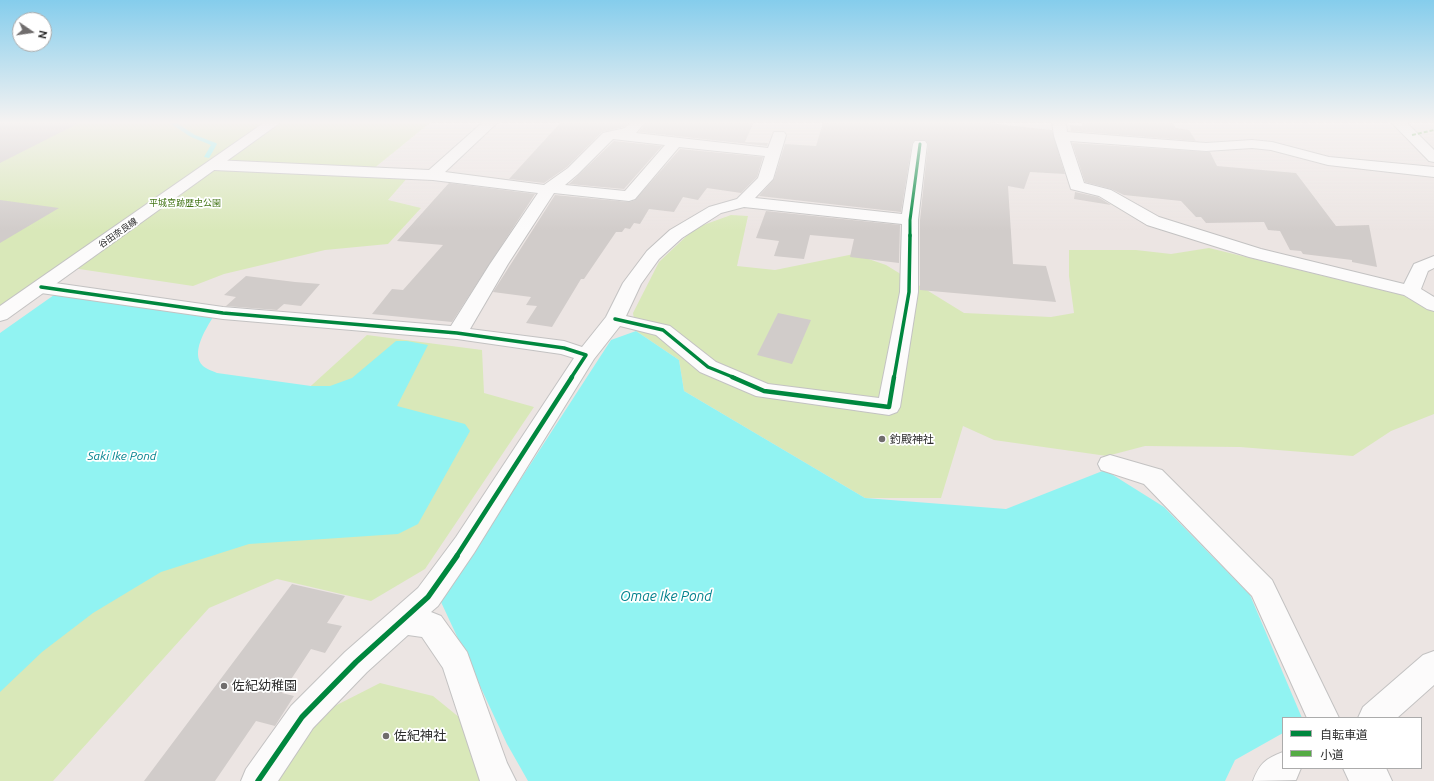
<!DOCTYPE html>
<meta charset="utf-8">
<style>
body{margin:0}
#map{position:relative;width:1434px;height:781px;overflow:hidden;background:#ece5e3;font-family:Ubuntu,"Noto Sans JP",sans-serif}
canvas{display:block}
.legend{position:absolute;left:1282px;top:717px;width:140px;height:52px;box-sizing:border-box;background:#fff;border:1px solid #ababab;margin:0;padding:5px 7px;list-style:none;font-size:12px;color:#2d2d2d}
.legend li{display:flex;align-items:center;gap:8px;height:20px}
.legend b{width:20px;border:1px solid #ababab}
.north{position:absolute;left:12px;top:12px;width:40px;height:40px;box-sizing:border-box;background:#fff;border:1px solid #ababab;border-radius:50%;rotate:103deg;font-size:11px;font-weight:700;line-height:16px;text-align:center;color:#2d2d2d}
.north::after{content:'';display:block;margin:auto;width:14px;height:18px;background:#706d6d;clip-path:polygon(50% 0,100% 100%,50% 72%,0 100%)}
</style>
<div id="map">
<canvas width="1434" height="781"></canvas>
<ul class="legend">
<li><b style="height:5px;background:#00873e"></b>自転車道</li>
<li><b style="height:5px;background:#54ab44"></b>小道</li>
</ul>
<div class="north">N</div>
</div>
<script>
const ctx = document.querySelector('canvas').getContext('2d');
ctx.lineJoin = 'round';
function fillPath(path, color) { ctx.fillStyle = color; ctx.fill(path, 'evenodd'); }
function stroke(path, color, width, dash) { ctx.strokeStyle = color; ctx.lineWidth = width; ctx.lineCap = dash ? 'butt' : 'round'; ctx.setLineDash(dash || []); ctx.stroke(path); }
function drawText(font, color, halo, rows, align = 'center') {
  ctx.font = font + ' Ubuntu,"Noto Sans JP",sans-serif'; ctx.lineWidth = 3.5; ctx.setLineDash([]); ctx.textBaseline = 'middle'; ctx.strokeStyle = halo; ctx.fillStyle = color; for (const [text, x, y, turn = 0] of rows) {
    ctx.save(); ctx.translate(x, y); ctx.rotate((+turn || 0) * Math.PI / 180); ctx.textAlign = isNaN(turn) ? turn : align; if (halo) ctx.strokeText(text, 0, 0); ctx.fillText(text, 0, 0); ctx.restore();
  }
}
const green = new Path2D(`
 M0,122H431L367,174L409,176L388,200L421,208L388,244L325,250L224,274L193,286L59,266L0,306Z
 M731,215L748,216L737,266L775,270L854,254L886,265L964,313L1051,317L1074,313L1069,276V250H1136L1171,254L1209,248L1402,295L1434,310V414L1391,431L1353,456L1240,447L1145,446L1107,456L994,440L963,426L941,498H865L684,391L679,360L636,331L633,313L659,262L695,228Z
 M367,335L482,350L484,393L534,407L425,569L371,601L277,579L209,608L53,781H0V658L291,404Z
 M380,683L433,696L465,722L487,781H270L323,712Z`);
const water = new Path2D(`
 M62,293L213,317C206,329 190,353 203,366C206,369 213,371 217,373L311,386H330L352,378L396,341H407L428,345L397,406L465,424L470,431L418,524L398,534L249,544L161,572L93,613L42,652L0,692V333L54,295Z
 M636,331L679,360L684,391L865,498L1006,509L1105,470L1164,507L1250,595L1302,718H1283V733L1235,760L1225,781H528L507,744L441,602L611,340Z`);
const stream = new Path2D(`
 M168,122H175L195,135L216,143L217,144L209,158L204,157L211,145L191,137Z`);
const building = new Path2D(`
 M0,122H81L0,163Z
 M561,122H629L624,127L602,132L567,167L544,183L509,179Z
 M646,122H754L745,142L768,143L767,146L639,132Z
 M823,122H988V123L1052,130L1065,174L1030,172L1024,189L1008,186L1013,264L1046,266L1056,302L920,290V220L928,144L925,140H915L912,144L901,212L759,196L774,179L785,144L816,146Z
 M1082,122H1173L1176,128L1189,130L1196,141L1071,131L1070,125L1082,126Z
 M614,141L662,146L624,189L569,184Z
 M1072,143L1210,152L1217,166L1296,173L1336,226L1369,225L1377,267L1352,262V260L1303,254L1301,251L1290,250L1280,231L1268,230L1264,222L1206,223L1201,217H1196L1181,201L1124,195L1111,189L1085,182Z
 M680,149L763,157L757,177L741,193L707,188L698,200L683,197L674,212L649,209L640,224L634,223L630,229L625,228L622,232H616L584,279H581L552,327L526,323L537,306L526,305L531,297L493,292L555,195L629,202L635,200Z
 M449,183L535,194L452,322L372,314L392,289L403,290L443,245L397,241Z
 M1075,192L1098,197L1111,205L1074,199Z
 M0,200L59,208L0,243Z
 M766,211L900,225L899,263L850,257L854,239L810,235L804,259L774,256L779,241L756,238Z
 M246,276L295,282L320,284L301,306L284,304L277,310L226,306L236,297L224,295Z
 M778,313L811,320L792,364L757,355Z
 M292,584L345,596L327,623L342,626L325,653L311,649L282,693L294,696L275,726L256,721L215,781H144Z`);
const street = new Path2D(`
 M483,122H498L445,172L544,185L568,168L603,133L625,128L631,122H645L636,133L768,148L774,132H784L786,135L773,179L755,198L902,214L913,144L915,141H925L927,144L918,220V292L900,407L897,412L889,415L756,396L700,372L656,335L620,326L594,359L474,553L438,606L431,612L441,616L467,652L507,763L516,781H480L443,668L422,637L408,635L367,672L313,728L278,781H241L246,769L291,706L345,652L418,588L456,537L574,358L561,354L457,339L223,319L41,293L34,291L32,287L34,283L41,281L223,307L451,326L490,264L538,193L433,180L214,170L209,168L206,165L209,162L214,160L429,170ZM613,139L665,145L625,191L565,185L578,174ZM679,147L765,156L758,178L737,199L709,207L670,230L647,251L623,283L606,317L582,347L564,341L470,329L508,264L554,193L629,201L635,199ZM744,207L902,224L900,292L879,398L768,384L716,362L670,326L626,316L641,284L659,259L682,238L721,213Z
 M1052,122H1066L1067,132L1206,143L1252,140L1272,142L1329,157L1434,167V177L1328,165L1271,150L1252,148L1206,151L1070,141L1084,183L1111,190L1159,217L1261,249L1404,284L1414,264L1434,256V268L1428,271L1421,289L1434,297V311L1427,309L1404,295L1249,257L1147,225L1099,196L1071,189L1054,136Z
 M1391,122H1406L1434,150V162L1429,161Z
 M1110,455L1162,470L1272,580L1339,718H1307L1252,596L1144,484L1101,470L1098,464L1101,458Z
 M1434,651V685L1397,718H1358L1363,707L1423,655Z
 M1283,752V768H1301L1296,780L1253,781C1260,763 1265,759 1283,752Z
 M1343,768H1386L1392,781H1349Z`);
const secondary = new Path2D(`
 M265,122H281L7,319L0,321V306Z`);
const quiet = new Path2D(`
 M1412,135L1434,130`);
const cyclewayFar3 = new Path2D(`
 M910,236V220L920,144`);
const cyclewayFar2 = new Path2D(`
 M41,287L223,313L457,333L564,348L586,355L571,378
 M615,319L663,330L708,367L735,378
 M894,378L909,292L910,235`);
const cyclewayFar1 = new Path2D(`
 M732,377L764,391L889,407L894,377
 M456,557L572,377`);
const cycleway = new Path2D(`
 M258,781L302,717L356,662L428,597L457,556`);
const markers = [
 [882,439,4,"#706d6d"],
 [224,686,4,"#706d6d"],
 [386,736,4,"#706d6d"]
];
const farParknames = [
 ["平城宮跡歴史公園",185,203]
];
const farStreetnames = [
 ["谷田奈良線",118,233,-35]
];
const poiNames = [
 ["釣殿神社",890,439]
];
const waterNames = [
 ["Saki Ike Pond",122,456]
];
const nearPoinames = [
 ["佐紀幼稚園",232,686],
 ["佐紀神社",394,736]
];
const nearWaternames = [
 ["Omae Ike Pond",666,596]
];
fillPath(green, '#d9e8b9');
fillPath(water, '#91f3f2');
fillPath(stream, '#91f3f2');
fillPath(building, '#d1ccca');
stroke(street, '#c3c2c2', 2);
stroke(secondary, '#c3c2c2', 2);
fillPath(street, '#fcfbfb');
fillPath(secondary, '#fcfbfb');
stroke(quiet, '#54ab44', 2, [4, 2]);
stroke(cyclewayFar3, '#00873e', 3);
stroke(cyclewayFar2, '#00873e', 3.5);
stroke(cyclewayFar1, '#00873e', 4.5);
stroke(cycleway, '#00873e', 5.5);
const sky = ctx.createLinearGradient(0, 0, 0, 231);
sky.addColorStop(0, '#85cdec');
sky.addColorStop(0.53, '#f6f3f2');
sky.addColorStop(1, '#f6f3f200');
ctx.fillStyle = sky;
ctx.fillRect(0, 0, 1434, 231);
for (const [x, y, r, color] of markers) { const dot = new Path2D(); dot.arc(x, y, r, 0, 2 * Math.PI); ctx.fillStyle = color; ctx.fill(dot); stroke(dot, '#fff', 1.5); }
drawText('9px', '#417314', '#fff', farParknames);
drawText('9px', '#2d2d2d', '#fff', farStreetnames);
drawText('11px', '#2d2d2d', '#fff', poiNames, 'left');
drawText('italic 12px', '#04838e', '#fff', waterNames);
drawText('13px', '#2d2d2d', '#fff', nearPoinames, 'left');
drawText('italic 14px', '#04838e', '#fff', nearWaternames);
</script>
